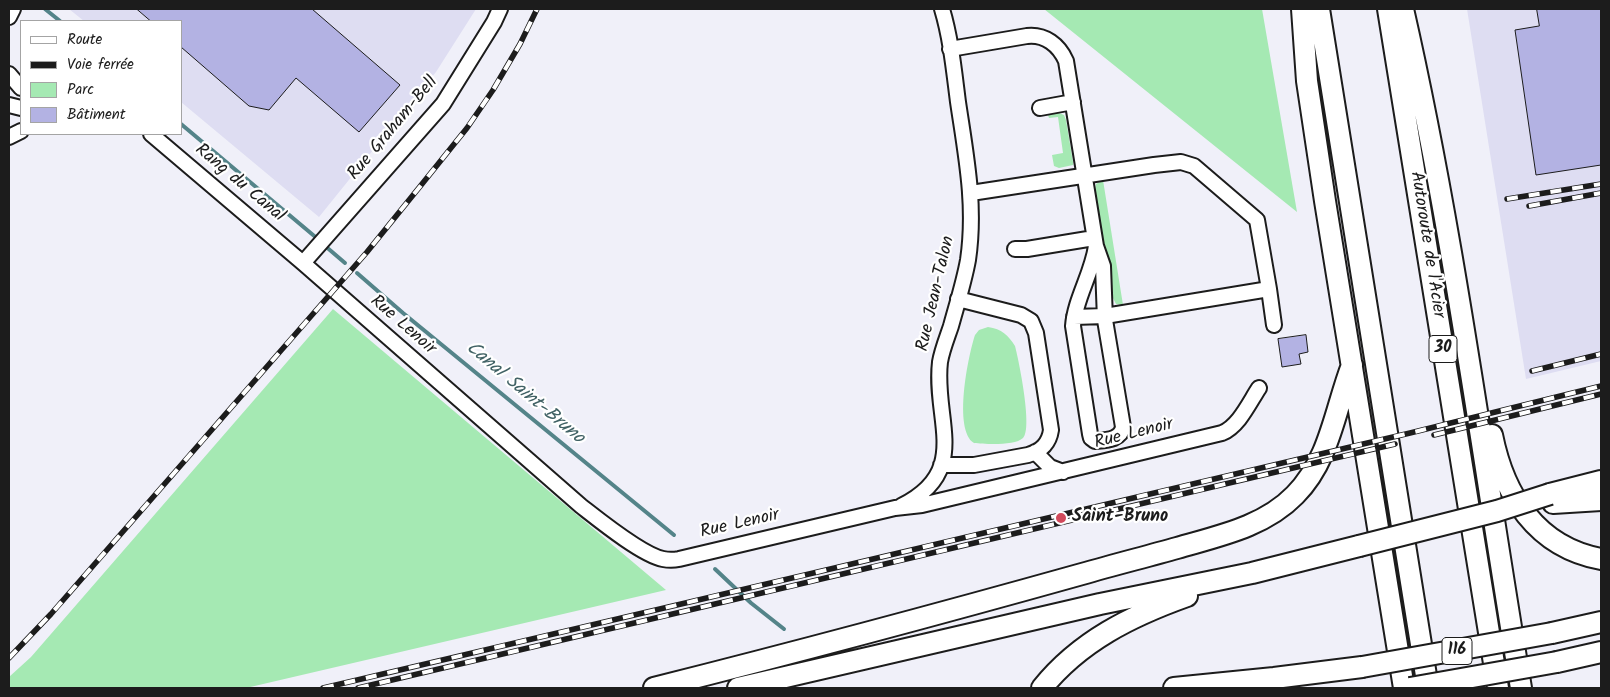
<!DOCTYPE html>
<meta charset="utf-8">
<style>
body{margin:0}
#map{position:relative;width:1610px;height:697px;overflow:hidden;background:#f0f0f9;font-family:Kalam,sans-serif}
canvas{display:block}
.frame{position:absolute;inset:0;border:10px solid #1c1c1c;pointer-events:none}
.legend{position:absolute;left:20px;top:20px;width:162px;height:115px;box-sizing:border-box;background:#fff;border:1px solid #a4a4a4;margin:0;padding:6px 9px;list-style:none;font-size:15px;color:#1c1c1c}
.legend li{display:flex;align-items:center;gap:10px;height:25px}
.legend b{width:25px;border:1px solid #a4a4a4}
</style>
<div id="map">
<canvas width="1610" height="697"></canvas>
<div class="frame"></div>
<ul class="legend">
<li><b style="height:6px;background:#fff"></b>Route</li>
<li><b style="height:6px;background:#1c1c1c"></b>Voie ferrée</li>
<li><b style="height:14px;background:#a5e9b3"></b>Parc</li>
<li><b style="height:14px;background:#b3b2e3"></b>Bâtiment</li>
</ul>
</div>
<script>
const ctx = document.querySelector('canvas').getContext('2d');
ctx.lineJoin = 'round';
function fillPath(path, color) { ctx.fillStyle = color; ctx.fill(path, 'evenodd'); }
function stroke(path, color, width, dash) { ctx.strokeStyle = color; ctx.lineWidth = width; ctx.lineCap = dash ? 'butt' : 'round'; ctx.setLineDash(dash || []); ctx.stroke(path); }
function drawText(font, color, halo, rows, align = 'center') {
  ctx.font = font + ' Kalam,sans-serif'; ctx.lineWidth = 4.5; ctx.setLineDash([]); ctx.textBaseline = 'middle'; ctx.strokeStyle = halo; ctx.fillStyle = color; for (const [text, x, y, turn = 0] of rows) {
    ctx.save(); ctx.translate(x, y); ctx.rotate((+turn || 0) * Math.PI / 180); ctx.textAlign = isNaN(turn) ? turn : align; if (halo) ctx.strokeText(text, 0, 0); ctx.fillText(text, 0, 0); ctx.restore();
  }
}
const built = new Path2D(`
 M69,9H476L436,72L319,217L181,102V21H84Z
 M1467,9H1601V361L1526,379Z`);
const green = new Path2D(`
 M1044,9H1262L1297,212Z
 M1059,113L1064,115L1066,120L1073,162V165L1059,168L1054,166L1052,155L1063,153L1058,117L1049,118L1048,115Z
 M1103,180L1123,305L1116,304L1113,298L1095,189L1096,184Z
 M333,309L666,590L246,688H9V677L31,657Z
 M988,327C1002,329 1008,335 1015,346C1019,361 1033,429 1023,438C1015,446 985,444 974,443C953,430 968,356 975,335L979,330Z`);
const stream = new Path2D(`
 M45,9L60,21
 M181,124L319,240
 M324,245L345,263
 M357,273L403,313L674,535
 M715,569L751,603L784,629`);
const building = new Path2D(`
 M137,9H312L400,85L359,132L296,78L269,110L249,106L181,47V21H151Z
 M1537,9H1601V165L1536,175L1515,30L1539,26Z
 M1306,335L1308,352L1299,354L1301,364L1282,367L1278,339Z`);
const minor = new Path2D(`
 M9,17L13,9
 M950,49L1027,36C1045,34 1059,45 1066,61L1096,246C1092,274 1075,299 1073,326L1090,434L1091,438L1095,441C1106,440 1121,440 1123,427L1105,320L1103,266L1096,246
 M9,74L21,88
 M9,105L21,108
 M1040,108L1073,102
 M151,134L303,263L581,506C599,520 642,555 663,559C668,560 674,560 679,559L895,508L922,505L1222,433C1239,426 1249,403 1259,388
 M9,137L21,131
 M971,193L1154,165L1181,162L1194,166L1257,220L1269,289L1105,316L1074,317
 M1015,249H1027L1094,238
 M303,263L443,104L494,22L500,9
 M1269,289L1274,325
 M1035,452L1050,467L1063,472
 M941,465H974L1028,455C1041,451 1049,444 1051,430L1036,333L1031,321L1021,315L958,299
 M901,506C972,471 933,420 940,362C942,350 947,338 951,326C957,304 964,282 968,260C976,205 966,156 958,102C954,71 951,39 942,9`);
const highway = new Path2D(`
 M1302,9L1307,81L1325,201L1404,688
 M1319,9L1428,688
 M1388,9L1498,688
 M1403,9C1454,233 1483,462 1521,688
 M1492,435C1504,495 1536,547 1601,559
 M1550,494L1601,481
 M1553,503L1601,500
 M1552,633L1601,622
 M1557,662L1601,652
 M654,688C797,652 939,614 1082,574C1113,565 1145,557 1177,548C1218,536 1264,527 1295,495C1330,460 1335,409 1352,365
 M738,688L1100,604L1252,573L1359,546
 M1042,688C1080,641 1131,616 1187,596
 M1174,688L1274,678L1362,667`);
const rail = new Path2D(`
 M1507,199L1601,184
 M1529,206L1601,193
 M1532,371L1601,354
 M1434,435L1601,394
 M9,658L51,614L367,252L422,184L467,128L493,90L520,44L537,9
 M323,688L1410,433L1601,386
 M358,688L1395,444`);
const highwayBridge = new Path2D(`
 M1359,546L1497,511L1550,494
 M1362,667L1552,633
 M1410,688L1557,662`);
const markers = [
 [1061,518,6,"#d1495b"]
];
const shields = [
 [1443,349,28],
 [1457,651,30]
];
const shieldNames = [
 ["30",1443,349],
 ["116",1457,651]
];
const streetNames = [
 ["Rue Graham-Bell",394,129,-50],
 ["Rang du Canal",239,184,40],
 ["Autoroute de l'Acier",1426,245,81],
 ["Rue Jean-Talon",937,294,-77],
 ["Rue Lenoir",402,326,41],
 ["Rue Lenoir",1134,435,-14],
 ["Rue Lenoir",740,525,-13]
];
const poiNames = [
 ["Saint-Bruno",1072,518]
];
const waterNames = [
 ["Canal Saint-Bruno",524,394,40]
];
fillPath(built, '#deddf2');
fillPath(green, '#a5e9b3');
stroke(stream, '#548489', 4);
fillPath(building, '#b3b2e3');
stroke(building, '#1c1c1c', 1);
stroke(minor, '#1c1c1c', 18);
stroke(highway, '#1c1c1c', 24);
stroke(minor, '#fff', 14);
stroke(highway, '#fff', 20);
stroke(rail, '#1c1c1c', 5.5);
stroke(rail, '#fff', 4, [11]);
stroke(highwayBridge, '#1c1c1c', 24, []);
stroke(highwayBridge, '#fff', 20);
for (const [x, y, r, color] of markers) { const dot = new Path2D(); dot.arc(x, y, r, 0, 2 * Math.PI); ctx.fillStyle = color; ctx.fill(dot); stroke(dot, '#fff', 2); }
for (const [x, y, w] of shields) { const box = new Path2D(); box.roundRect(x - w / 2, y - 13.5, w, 27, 4); ctx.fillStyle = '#fff'; ctx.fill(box); stroke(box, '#1c1c1c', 1); }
drawText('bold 16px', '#1c1c1c', null, shieldNames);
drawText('18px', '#1c1c1c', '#fff', streetNames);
drawText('bold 18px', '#1c1c1c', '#fff', poiNames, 'left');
drawText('italic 19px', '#416265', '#fff', waterNames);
</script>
